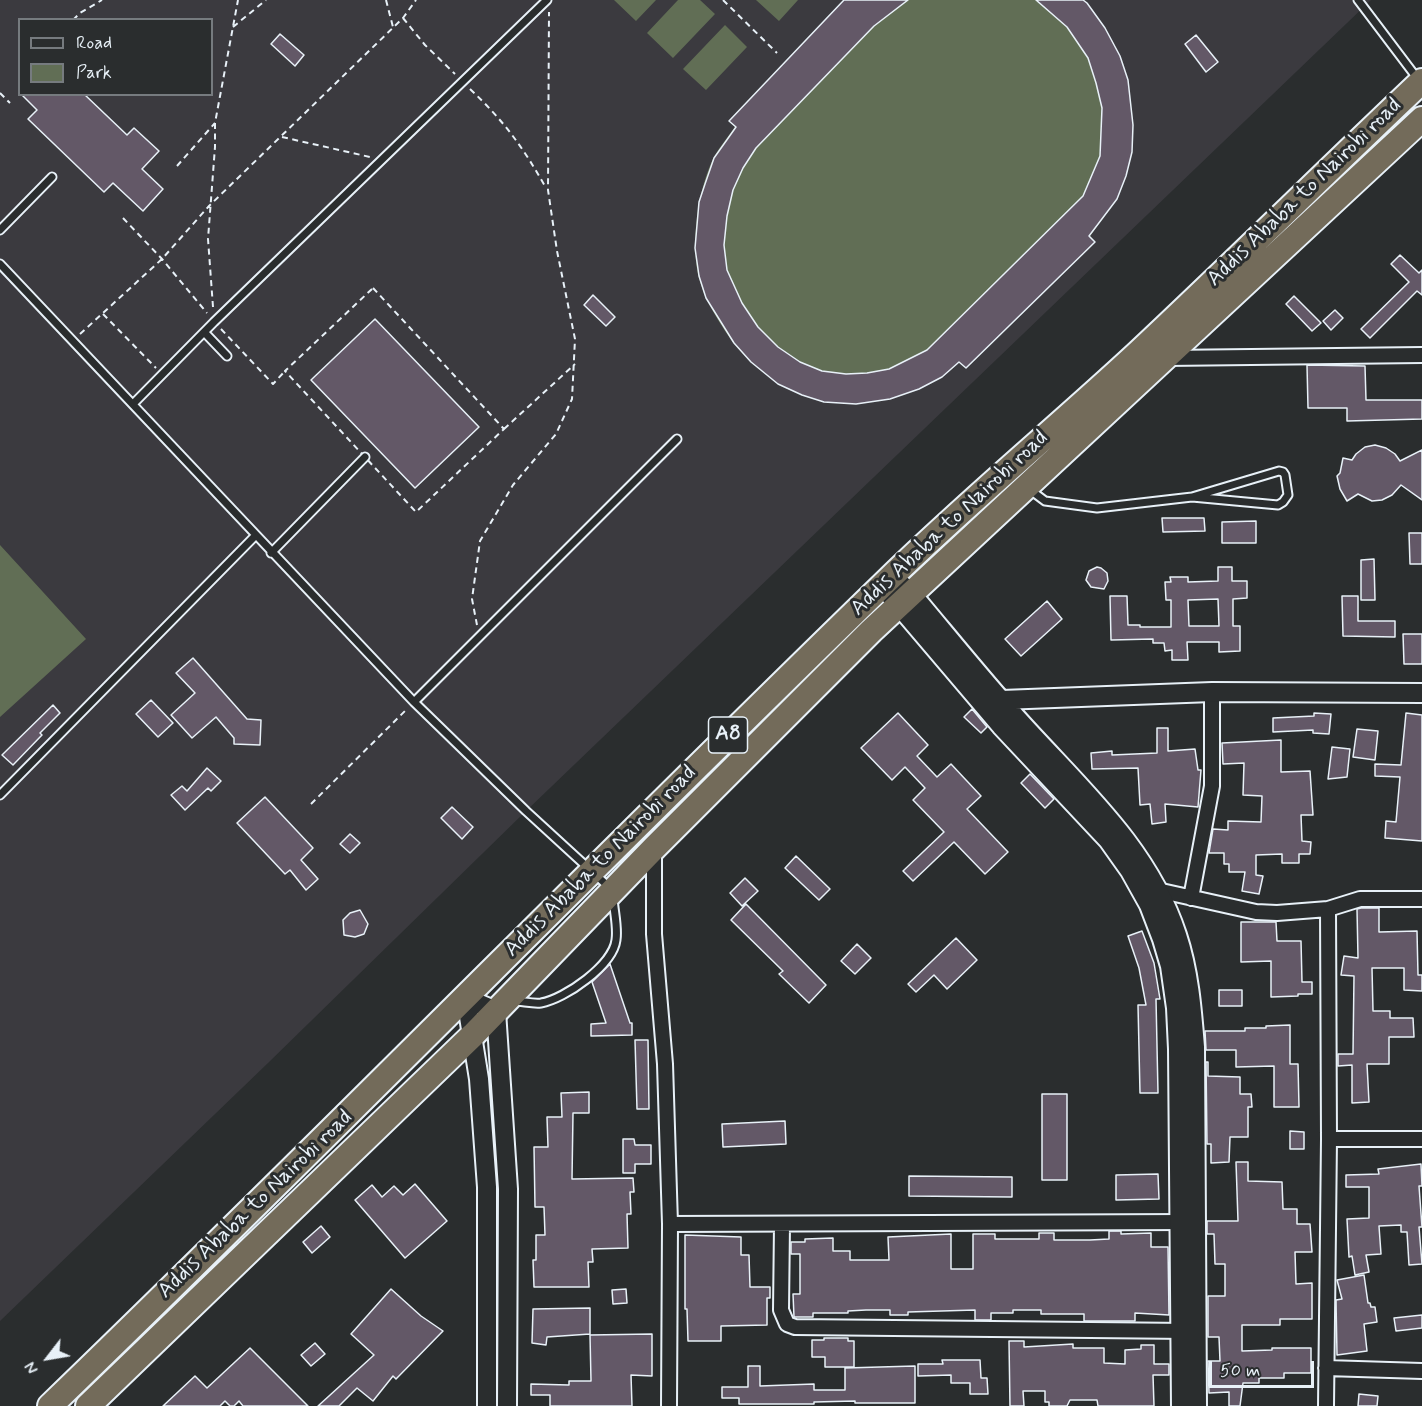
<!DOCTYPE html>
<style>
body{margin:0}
#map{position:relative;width:1422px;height:1406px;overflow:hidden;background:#2a2d2e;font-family:Mynerve,sans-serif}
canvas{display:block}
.legend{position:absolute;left:18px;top:18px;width:195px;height:78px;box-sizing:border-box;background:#2a2d2e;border:2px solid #767b7f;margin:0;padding:8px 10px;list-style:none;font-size:18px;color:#e8f1f8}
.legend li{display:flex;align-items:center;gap:12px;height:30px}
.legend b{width:30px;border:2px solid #767b7f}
.north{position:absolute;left:18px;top:1328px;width:60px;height:60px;-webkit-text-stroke:4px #2a2d2e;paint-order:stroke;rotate:239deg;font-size:16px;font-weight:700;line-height:24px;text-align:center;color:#e8f1f8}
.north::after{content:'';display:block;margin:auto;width:21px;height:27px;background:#e8f1f8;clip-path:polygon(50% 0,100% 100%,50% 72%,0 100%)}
.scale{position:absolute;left:1209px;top:1361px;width:105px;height:27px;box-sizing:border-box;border:3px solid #e8f1f8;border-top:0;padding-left:8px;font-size:18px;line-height:21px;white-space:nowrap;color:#e8f1f8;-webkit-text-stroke:4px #2a2d2e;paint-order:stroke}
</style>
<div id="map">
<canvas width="1422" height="1406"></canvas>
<ul class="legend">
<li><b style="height:8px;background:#2a2d2e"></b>Road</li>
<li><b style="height:16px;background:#616e55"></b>Park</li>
</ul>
<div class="north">N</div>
<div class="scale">50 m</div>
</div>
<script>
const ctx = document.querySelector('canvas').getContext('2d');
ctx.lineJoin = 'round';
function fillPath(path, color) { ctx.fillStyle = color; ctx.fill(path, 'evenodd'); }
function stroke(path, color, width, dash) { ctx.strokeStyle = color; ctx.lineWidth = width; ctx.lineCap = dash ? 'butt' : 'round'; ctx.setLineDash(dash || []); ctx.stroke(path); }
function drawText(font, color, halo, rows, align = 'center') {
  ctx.font = font + ' Mynerve,sans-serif'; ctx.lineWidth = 6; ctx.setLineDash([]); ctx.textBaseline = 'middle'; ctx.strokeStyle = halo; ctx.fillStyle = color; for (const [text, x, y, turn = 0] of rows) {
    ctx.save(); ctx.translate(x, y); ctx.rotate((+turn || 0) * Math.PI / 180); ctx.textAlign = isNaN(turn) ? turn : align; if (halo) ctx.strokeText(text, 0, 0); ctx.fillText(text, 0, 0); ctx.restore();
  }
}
const built = new Path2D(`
 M0,0H1371L526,811L268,1063L0,1321ZM20,20H212V94H20Z`);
const green = new Path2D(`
 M614,0H656L636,21Z
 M678,0H700L715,14L673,58L647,33Z
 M756,0H798L779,21Z
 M844,0H1083L1087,3L1128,80L1133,125L1132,152L1117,199L1090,236L1095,242L966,368L959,362C882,426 781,414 725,331C714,314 704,297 699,278C690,244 698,188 714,157C720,146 728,137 735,127L729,121Z
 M725,25L747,47L706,90L683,69Z
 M0,545L86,639L0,717Z`);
const building = new Path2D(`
 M844,0H908L874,26L756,148L743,168L733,190L727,216L724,245L727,270L742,303L758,327L778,347L800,362L822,371L846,374L867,373L889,369L927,350L1083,196L1100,156L1102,108L1096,83L1088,58L1067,27L1036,0H1083L1087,3L1105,28L1120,56L1128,80L1133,125L1132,152L1126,176L1117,199L1089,236L1095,242L966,368L959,362L942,377L919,389L890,399L856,404L824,402L802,395L778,384L751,362L734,343L706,298L699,276L695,248L699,202L705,184L714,158L736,127L729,121Z
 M280,34L304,55L295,66L271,44Z
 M1196,35L1218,62L1206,72L1185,44Z
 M21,94H84L127,135L134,128L159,151L142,169L163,189L143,211L113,183L104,192L28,119L37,110Z
 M1400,255L1419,273L1422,270V295L1417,291L1370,338L1361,329L1409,282L1391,264Z
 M593,295L615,317L606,326L584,305Z
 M1294,296L1321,323L1312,331L1286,304Z
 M1335,310L1343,318L1331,330L1323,321Z
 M375,319L479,427L415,488L311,380Z
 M1307,365L1365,366L1366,400H1422V419L1347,421V408H1308Z
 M1375,445L1386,448L1395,454L1400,461L1422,450V500L1401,485L1392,495L1382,500L1372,501L1358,494L1347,501L1340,489L1337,476L1340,473L1343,458L1352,460L1356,454L1365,447Z
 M1162,518H1204L1205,531L1163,532Z
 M1256,521V543H1222V522Z
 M1409,533H1422V564H1410Z
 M1374,559L1375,600H1361V560Z
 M1097,567L1101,568L1107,573L1108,581L1104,589L1091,587L1086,580L1089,571Z
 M1218,567H1232V581H1247V598L1233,599V626H1240V651L1219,652V642H1187L1188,660H1172V650L1165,651L1164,643H1153V639L1111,640L1110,596H1127L1128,625H1140V627H1171V600H1166L1165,582H1171L1170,577H1188V582L1218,581ZM1218,599L1219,626H1189L1188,600Z
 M1342,596H1358V621H1395V637L1343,636Z
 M1047,601L1062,619L1021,656L1005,639Z
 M1403,634H1422V664H1404Z
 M193,658L247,719L261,720L260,745L234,744V738L216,717L192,738L171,715L195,693L176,673Z
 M151,700L173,723L158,737L136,714Z
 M53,705L60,713L40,733L42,735L13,765L2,755Z
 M972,709L987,727L981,733L964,717Z
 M898,713L928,745L917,756L937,777L951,764L981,796L967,809L1008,852L985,874L954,842L913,881L903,871L944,832L913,800L925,788L905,767L892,780L861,748Z
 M1314,713L1331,714L1329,734L1313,733V730L1273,732V718L1314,716Z
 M1406,713L1422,715V841L1385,838L1386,821L1396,822L1400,777L1375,776V764L1401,765Z
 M1157,728H1168V751L1195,749L1198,770H1201L1198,807L1165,804L1166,822L1152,824L1150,804L1140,805L1138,768L1092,769L1091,753L1112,751V755L1157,753Z
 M1357,729L1378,731L1375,760L1353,757Z
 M1281,740V772L1310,771L1313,815H1301L1302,841L1311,842L1310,854H1299V863H1282V854L1256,855V875L1263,876L1259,894L1242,891L1245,872H1229V864H1224V853H1209L1213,829L1228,830V821L1261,822L1262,796L1243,795L1244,763L1223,764L1222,743Z
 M1332,747L1350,749L1347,777L1328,779Z
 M207,768L221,781L211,791L208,788L185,810L171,795L182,786L187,791Z
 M1030,774L1054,799L1045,808L1021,783Z
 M265,797L313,848L301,860L318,879L306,890L290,870L285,874L237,823Z
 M452,807L473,827L462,839L441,818Z
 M350,834L360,843L350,853L340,844Z
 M796,856L830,889L819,900L785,868Z
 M745,878L758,891L742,906L730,893Z
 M746,904L826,985L809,1003L779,974L783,971L731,920Z
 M1361,908H1379V932L1417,931L1418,975H1422V991L1404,990V968H1372L1373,1011H1390V1018H1413L1414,1037H1389V1064H1367L1369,1102L1352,1103V1065L1338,1066V1054H1353L1354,976L1341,975L1344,956L1358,958L1357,909Z
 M360,910L368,924L364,934L355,937L344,935L343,920L350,913Z
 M1241,922H1276L1277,941H1301L1302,982H1312V994H1298V996L1271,997V961L1241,962Z
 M1142,931L1154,963L1160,999H1156L1158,1093H1140L1138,1005H1146L1139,968L1128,936Z
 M956,938L977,960L947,989L934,975L916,992L908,984Z
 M857,944L871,958L855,974L841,961Z
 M610,964L630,1023H632V1035L591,1036V1024L606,1023L592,982Z
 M1219,990H1242V1006H1219Z
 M1290,1025V1064H1298L1299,1107H1274V1066L1236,1067V1050H1206L1205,1031H1245V1028H1266V1026Z
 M635,1040H648L649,1109H637Z
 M1206,1062H1208V1076L1240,1077V1094H1251L1252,1107H1248V1137H1230L1229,1162L1211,1163V1144H1207Z
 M589,1092V1113H573L572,1179L633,1178L634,1192H630L631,1214H627L628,1248L592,1249L593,1262H588L589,1287H534L533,1260H536V1235H545L544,1207H535L534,1147H548L547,1117H562L561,1093Z
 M1042,1094H1067V1180H1042Z
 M785,1121L786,1144L723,1147L722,1124Z
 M1290,1131L1304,1132V1149H1290Z
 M623,1139H634L635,1145H651V1164H635V1173H623Z
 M1236,1162H1248V1181L1282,1182L1283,1209H1297V1224H1310L1312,1252H1295L1296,1284L1312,1283V1319H1280V1325H1242V1351L1272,1350V1348H1311V1373H1284V1378H1259V1383H1243L1240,1406H1229V1392L1209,1393L1208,1361H1220L1219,1337H1208V1296H1225V1264H1215L1214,1234H1207V1221H1238Z
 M1421,1164L1422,1186H1419L1422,1227H1419L1422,1264L1409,1265L1407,1232H1401V1225L1379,1226L1381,1254L1366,1255L1369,1272L1355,1275L1352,1256L1349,1257L1347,1219L1369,1218V1187H1346V1175L1379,1174L1378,1169Z
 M1158,1174L1159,1199L1116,1200V1175Z
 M909,1176L1012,1177V1197L909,1196Z
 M415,1184L447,1221L405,1258L355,1200L372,1185L382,1197L394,1186L403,1195Z
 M321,1226L330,1237L312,1253L303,1242Z
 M1109,1231H1121V1234L1151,1233V1247H1168L1169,1315L1135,1313V1321H1084V1314H1041V1310H1013V1313H991V1320H975V1310L908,1312V1315H890V1310H866L848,1311V1313H813V1317H794L793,1294H800V1254H791V1242H805V1239L833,1238V1251H850V1260H889L888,1237L951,1234V1269H973V1234H995V1239H1039V1233H1054V1240H1090L1109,1239Z
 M685,1235L741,1237V1255H749L750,1287H770V1298H767V1325L721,1326V1341H688L687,1309H685Z
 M1364,1275L1368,1303H1370L1371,1307H1375L1377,1322L1364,1324L1367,1351L1337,1355L1336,1300L1342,1299L1337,1280Z
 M391,1289L421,1316L443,1331L396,1379L393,1376L373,1401L357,1388L339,1406H318L374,1355L351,1334Z
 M626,1289L627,1303L613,1304L612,1290Z
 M590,1308V1334L547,1337L546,1345L532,1343L533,1309Z
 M1422,1315V1328L1396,1331L1394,1318Z
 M652,1334V1376L631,1375L632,1406H550V1395H531V1384L569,1385V1381H591L590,1335Z
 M824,1338H848V1341H854V1367H825V1357H812V1340H824Z
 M1009,1341H1024V1347L1073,1344V1348H1104V1363L1125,1364V1350L1141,1349V1345H1154V1364H1169V1375H1153L1154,1406H1098L1097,1400H1070L1067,1406H1049V1402H1045V1391H1023L1024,1406H1010Z
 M315,1343L325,1354L311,1366L301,1355Z
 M250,1348L308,1406H243L239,1401L234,1406H230L225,1401L220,1406H163L195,1376L207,1388Z
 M942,1360H980L981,1378H987L988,1394H970V1383H951V1375L918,1376V1364H943Z
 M748,1366H760V1386L814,1384V1390H845V1368L915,1366V1403H855V1401L814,1402V1404H739V1398H722V1387H748Z
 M1359,1394L1378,1396L1377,1406H1358Z`);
const path = new Path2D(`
 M386,0L393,27
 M723,0L777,53
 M403,18L425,45L455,74
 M73,20L80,13L102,0
 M233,27L266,0
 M470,89C504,121 523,147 546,188
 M0,93L10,103
 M282,137L370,157
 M177,166L215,123
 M123,218L162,259L207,313
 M373,288L504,429L416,512L285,371Z
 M213,307L208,239L215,147V123L238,0
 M103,314L156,368
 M221,329L273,384L285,371
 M80,334L162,259L209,206L403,18L416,0
 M504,429L575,364
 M477,625L472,599L480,541L513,485L556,434L572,399L575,339L557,251L548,190L549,12
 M311,804L407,709`);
const lane = new Path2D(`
 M1358,0L1417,78
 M0,230L52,177
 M0,264L414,702L526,811L610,888
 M205,333L227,356
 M133,404L214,322L547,0
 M1029,489L1045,501L1097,508L1192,497L1278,505L1283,502L1288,495L1285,475L1283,472L1279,471L1192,497
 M271,553L365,457
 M414,702L677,439
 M0,795L256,535
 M513,1001C522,1001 532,1004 541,1003C565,999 613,965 616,940C618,927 614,912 613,898`);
const street = new Path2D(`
 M1166,358L1422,355
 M654,848V934L665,1064L670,1224L669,1406
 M1154,891L1157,890L1256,912L1277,913L1328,909L1360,899H1422
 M1191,898L1212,786V692
 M1329,1139H1422
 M670,1224L1188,1222
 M782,1225L781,1310L787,1324L795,1327L1189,1331
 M1326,1368L1422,1371
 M1326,1406L1329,1139L1328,909`);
const secondary = new Path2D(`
 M892,576L911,593C948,637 984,682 1023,725C1082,790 1149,849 1177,935C1189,971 1192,1009 1195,1047L1197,1406
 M882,586L1001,726L1108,840L1130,871L1149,905L1162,939L1170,966L1176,1008L1178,1049L1181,1406
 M998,705L1002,700L1212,692L1422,693
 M466,998L496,1011L508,1189L507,1406
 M466,998L479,1079L487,1187V1406`);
const highway = new Path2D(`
 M50,1406C333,1133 607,852 890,578C970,500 1056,429 1138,353C1234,263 1327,171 1422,81
 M88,1406L473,1035L654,848L871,631L1422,119`);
const shields = [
 [728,735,39]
];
const shieldNames = [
 ["A8",728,735]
];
const streetNames = [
 ["Addis Ababa to Nairobi road",1305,193,-44],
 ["Addis Ababa to Nairobi road",950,524,-43],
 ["Addis Ababa to Nairobi road",601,862,-45],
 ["Addis Ababa to Nairobi road",256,1205,-44]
];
fillPath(built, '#3b3a3f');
fillPath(green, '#616e55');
fillPath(building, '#635867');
stroke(building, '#e8f1f8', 1.5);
stroke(lane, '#e8f1f8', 11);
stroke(street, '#e8f1f8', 18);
stroke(secondary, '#e8f1f8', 22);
stroke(highway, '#e8f1f8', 28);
stroke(path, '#e8f1f8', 2, [6, 4.5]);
stroke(lane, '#2a2d2e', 7);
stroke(street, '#2a2d2e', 14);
stroke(secondary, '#2a2d2e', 18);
stroke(highway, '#736b5a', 24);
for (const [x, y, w] of shields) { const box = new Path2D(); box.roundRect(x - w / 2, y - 18, w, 36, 4.5); ctx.fillStyle = '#2a2d2e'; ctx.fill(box); stroke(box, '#e8f1f8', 1.5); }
drawText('bold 21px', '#e8f1f8', null, shieldNames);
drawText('22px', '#e8f1f8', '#2a2d2e', streetNames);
</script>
